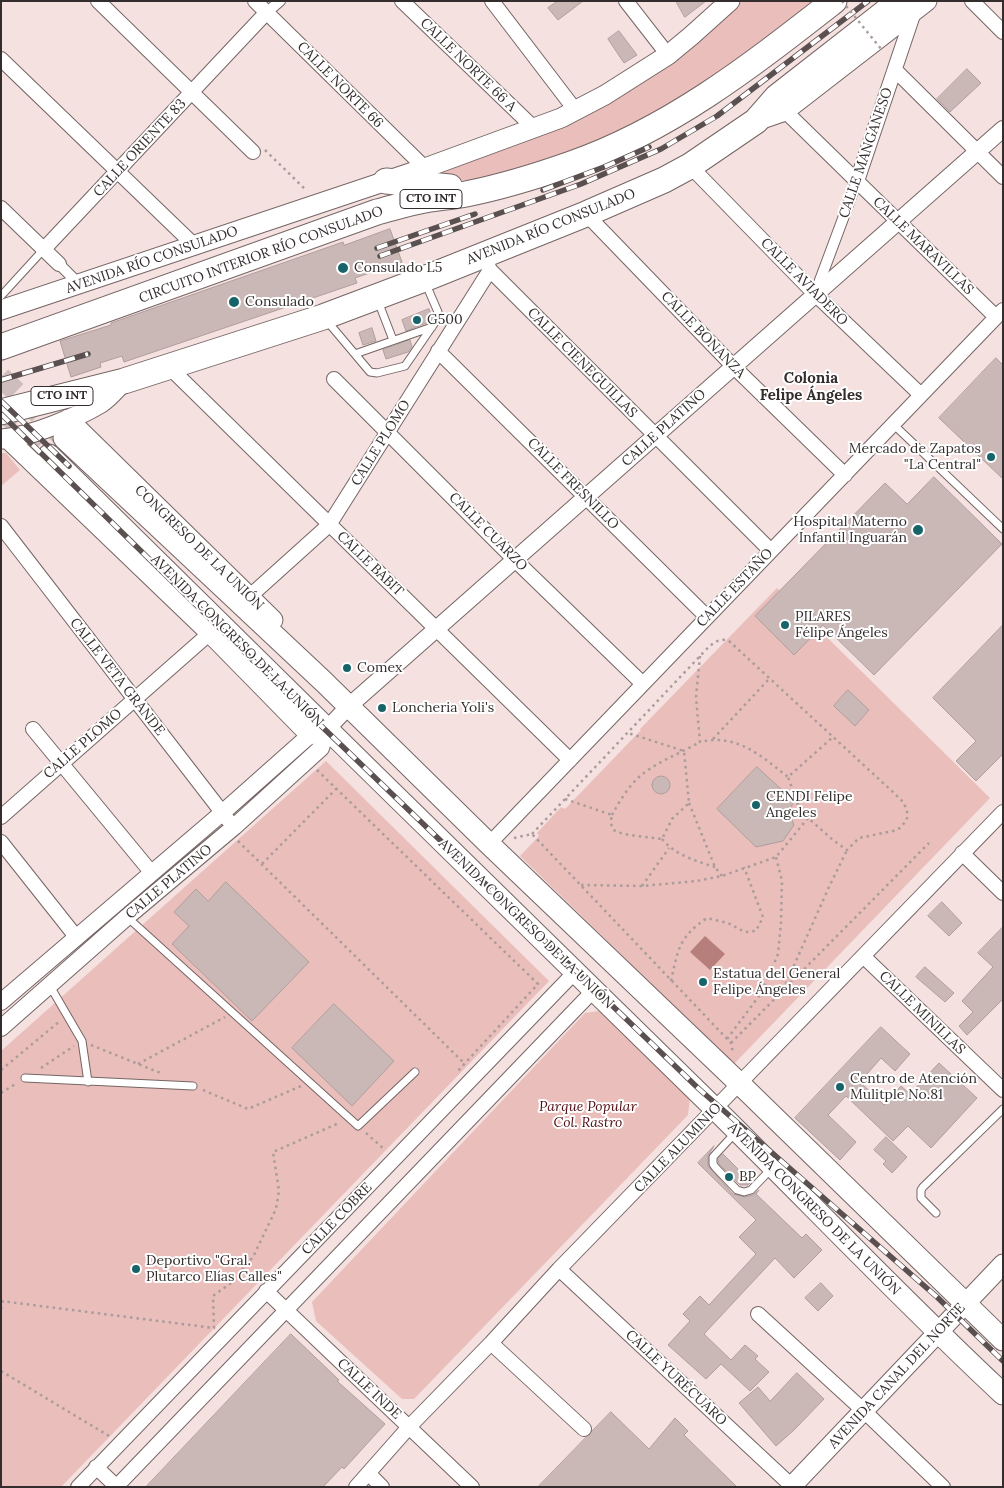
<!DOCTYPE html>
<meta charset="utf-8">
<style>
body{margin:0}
#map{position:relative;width:1004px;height:1488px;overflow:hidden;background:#f4e1e0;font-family:Lora,serif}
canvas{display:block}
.frame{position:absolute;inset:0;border:2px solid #342d2d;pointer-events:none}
</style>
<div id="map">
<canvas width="1004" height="1488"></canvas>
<div class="frame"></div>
</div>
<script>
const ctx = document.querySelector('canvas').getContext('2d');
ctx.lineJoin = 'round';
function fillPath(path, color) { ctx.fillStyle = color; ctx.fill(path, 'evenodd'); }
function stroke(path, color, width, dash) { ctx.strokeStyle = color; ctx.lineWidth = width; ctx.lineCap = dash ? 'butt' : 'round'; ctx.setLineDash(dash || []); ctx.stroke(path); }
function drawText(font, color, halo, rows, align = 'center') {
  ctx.font = font + ' Lora,serif'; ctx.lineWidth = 4; ctx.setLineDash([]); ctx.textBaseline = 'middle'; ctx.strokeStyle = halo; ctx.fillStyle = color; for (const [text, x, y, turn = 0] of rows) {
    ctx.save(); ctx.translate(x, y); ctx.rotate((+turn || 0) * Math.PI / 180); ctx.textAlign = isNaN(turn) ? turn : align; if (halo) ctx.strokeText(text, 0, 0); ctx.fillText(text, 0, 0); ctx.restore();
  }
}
const green = new Path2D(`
 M742,1H812L683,101L604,143L475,181L427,178L577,119L673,60Z
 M1,453H6L20,470L1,486Z
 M777,588L990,798L734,1064L520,856L539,836L537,833L561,807L565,809L641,730L640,729Z
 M326,761L549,981L61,1487H1V1051Z
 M599,1011L690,1097L688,1115L414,1399H402L316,1321L312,1302L585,1013Z`);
const water = new Path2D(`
 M705,936L725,954L710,970L690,952Z`);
const building = new Path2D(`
 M558,1H583L558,20L548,8Z
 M676,1H706L685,17Z
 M619,31L637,55L624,63L608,39Z
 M967,69L981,83L950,112L937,99Z
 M390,229L402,262L355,278L357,283L124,362L122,356L100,363L101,367L71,377L60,341L111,325V323L343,242L344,245Z
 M429,309L432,317L429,322L406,331L402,320Z
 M372,328L376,341L363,345L359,333Z
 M410,340L412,347L408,352L386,359L383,350Z
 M996,358L1003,365V479L939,418Z
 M934,477L1002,544L874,675L823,625L794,655L755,616L885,483L907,504Z
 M1003,625V754L976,781L956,761L976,741L933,698Z
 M848,690L869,710L855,726L834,706Z
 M757,767L793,800L790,815L794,825L783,841L756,847L717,809Z
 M652 785a9 9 0 1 1 18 0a9 9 0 1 1-18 0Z
 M226,882L309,962L252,1021L172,944L189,926L174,912L196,889L208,901Z
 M942,902L962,923L949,936L928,916Z
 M1003,927V999L967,1035L959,1026L973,1012L962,1001L993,967L978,953Z
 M925,967L954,993L945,1002L916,977Z
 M334,1004L394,1061L352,1106L292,1048Z
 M881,1027L910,1054L895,1071L881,1058L860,1082L884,1105L901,1086L910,1094L939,1063L977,1098L931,1148L908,1126L893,1141L846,1096L828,1115L856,1142L840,1160L795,1118Z
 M886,1137L907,1157L892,1173L883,1164L886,1161L874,1150Z
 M714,1146L708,1156V1166L733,1194L745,1197L753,1195L759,1190L756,1194L802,1238L806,1234L822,1250L794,1278L775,1258L704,1334L731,1360L745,1345L758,1356L755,1359L769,1372L750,1391L721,1364L706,1379L668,1345L690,1321L683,1314L700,1296L709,1305L756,1254L739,1237L756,1220L698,1163Z
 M723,1154L751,1182L748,1185H740L719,1164L718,1159Z
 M821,1283L833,1296L818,1311L805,1298Z
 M291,1334L339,1380L337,1381L385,1424L344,1469L342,1467L323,1487H146Z
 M797,1373L824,1399L794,1430L776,1446L739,1403L758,1387L770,1401Z
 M611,1412L649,1449L675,1418L688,1431L684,1435L737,1487H538Z`);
const primaryTunnel = new Path2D(`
 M1,377L64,438
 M1,409L49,455`);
const path = new Path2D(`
 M265,150L306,190
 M700,656L696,697L700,742C737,733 761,756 788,777
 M713,739L769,679
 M317,770L538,984L456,1073
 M565,799L612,815C611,820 610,825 614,830C621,836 652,837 662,839L672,819L689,803L684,751L628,733
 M689,803L715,867L722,876
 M612,815C619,802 628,787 639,777C656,762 681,753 700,742
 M532,834L700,656C708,648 717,636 729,641L894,793L904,803L908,815L906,821L900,828L893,831L859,838L847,850L833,840L808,818
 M514,838L532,834L731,1043L733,1053
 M662,839C675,855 696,861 715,867
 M238,841L465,1064
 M262,864L336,789
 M581,885L642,886L697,881L722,876L776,857L808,818L800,810L788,777L833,737
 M642,886L669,848
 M671,981C678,949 679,937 707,918L728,923L745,932L756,931L763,917L744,867
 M783,990L829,887L847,850
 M727,1039L762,992L778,954L781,923L782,881L776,857
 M731,1043L929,843
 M91,1045L163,1074
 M138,1064L225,1017
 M41,1068L74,1046
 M1,1070L60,1021
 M203,1090L248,1109L301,1086
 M1,1093L17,1083
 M366,1133L385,1150
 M1,1301L214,1328L213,1296L231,1283L253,1257L276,1209L279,1191L273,1152L339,1123
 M1,1309L3,1301
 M1,1371L109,1436`);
const service = new Path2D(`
 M1,296L44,249
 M378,301L393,340
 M327,321L370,372L377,373L405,366L438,318V312L425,282
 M355,354L432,327
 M893,424L1003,529
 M127,917L358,1126L415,1072
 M50,986L82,1041L88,1082
 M25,1078L193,1086
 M736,1132L713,1157V1164L715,1167L737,1190L744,1192L751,1190L771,1169
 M936,1213L921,1198V1190L923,1187L1003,1109`);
const pedestrian = new Path2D(`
 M266,13L280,1
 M59,264L79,284
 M816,291L857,181`);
const minor = new Path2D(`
 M98,1L253,152
 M255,1L425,168
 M402,1L535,129
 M492,1L576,111
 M626,1L668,55
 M972,1L1003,32
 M1,59L194,245
 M895,70L1003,177
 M785,111L996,317
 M690,166L815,294L921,395
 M857,181L914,12
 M1,208L59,264
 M586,214L734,367L845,475
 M44,249L266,13
 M484,255L490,270L771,551
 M438,351L707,617
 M169,367L570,760
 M334,379L515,560L643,684
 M1,526L228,820
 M249,597L329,525L490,270
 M33,729L151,872
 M1,817L210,633
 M1,842L77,938
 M489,844L1003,310
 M962,853L1003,893
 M863,956L1003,1090
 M559,1269L793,1487
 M266,1291L472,1487
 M758,1314L864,1411L943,1487
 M491,1343L584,1429
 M96,1467L117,1487
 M369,1474L382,1487
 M78,1487L575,972
 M116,1487L594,990
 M356,1487L409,1427L491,1343L559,1269L1003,812`);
const tertiary = new Path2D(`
 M1,1002L222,813L310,735L327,729L349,706L1003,129
 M1,1028L127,917L234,827L321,748L327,729`);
const secondary = new Path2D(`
 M756,121L785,111L927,1
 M1,310L425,168L561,118L605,95L668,55L691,36L730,1
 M68,419L273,620
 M1,439C30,437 76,418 101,403C109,398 117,388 124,381
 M8,439L210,633L310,735
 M791,1487L1003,1264`);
const primary = new Path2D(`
 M64,438L324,682L489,844L740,1084L1003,1340
 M49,455C268,671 487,886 707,1101C806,1198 901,1299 1003,1394`);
const motorway = new Path2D(`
 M386,181L450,187
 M1,347L377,212C393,208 408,203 425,200C438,197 452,197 466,194C501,187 537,176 571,164C671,129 752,65 834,1
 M1,412L124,381L323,317L424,279L586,214L664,180L690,166L756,121L777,97L900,1`);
const rail = new Path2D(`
 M543,190L604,167L649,147
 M377,248L475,214
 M380,256L581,184L661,149L717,116L868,1
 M1,380L88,354
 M1,401L69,466
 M1,414L237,645L699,1089L937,1297L1003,1361`);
const pathBridge = new Path2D(`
 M842,1L882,50`);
const markers = [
 [343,268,6,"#16646a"],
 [234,302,6,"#16646a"],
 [417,320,5,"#16646a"],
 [991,457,5,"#16646a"],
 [918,530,6,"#16646a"],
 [785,625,5,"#16646a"],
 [347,668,5,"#16646a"],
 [382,708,5,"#16646a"],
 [756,805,5,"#16646a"],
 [703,982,5,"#16646a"],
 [840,1087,5,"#16646a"],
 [729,1177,5,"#16646a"],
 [136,1269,5,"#16646a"]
];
const shields = [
 [431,199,62],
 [62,396,62]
];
const shieldNames = [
 ["CTO INT",431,199],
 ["CTO INT",62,396]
];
const streetNames = [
 ["CALLE NORTE 66 A",468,65,44],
 ["CALLE NORTE 66",340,85,45],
 ["CALLE ORIENTE 83",140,148,-47],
 ["CALLE MANGANESO",866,153,-71],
 ["AVENIDA RÍO CONSULADO",551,227,-22],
 ["CALLE MARAVILLAS",923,246,44],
 ["CIRCUITO INTERIOR RÍO CONSULADO",261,255,-20],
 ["AVENIDA RÍO CONSULADO",152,260,-19],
 ["CALLE AVIADERO",804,282,45],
 ["CALLE BONANZA",703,335,46],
 ["CALLE CIENEGUILLAS",582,363,45],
 ["CALLE PLATINO",664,428,-42],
 ["CALLE PLOMO",381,443,-58],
 ["CALLE FRESNILLO",573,484,45],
 ["CALLE CUARZO",488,532,45],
 ["CONGRESO DE LA UNIÓN",199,548,44],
 ["CALLE BABIT",370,564,44],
 ["CALLE ESTAÑO",735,588,-46],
 ["AVENIDA CONGRESO DE LA UNIÓN",237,641,45],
 ["CALLE VETA GRANDE",117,677,52],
 ["CALLE PLOMO",83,744,-41],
 ["CALLE PLATINO",169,882,-40],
 ["AVENIDA CONGRESO DE LA UNIÓN",526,924,44],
 ["CALLE MINILLAS",922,1013,44],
 ["CALLE ALUMINIO",678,1148,-46],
 ["AVENIDA CONGRESO DE LA UNIÓN",814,1209,45],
 ["CALLE COBRE",337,1219,-46],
 ["AVENIDA CANAL DEL NORTE",897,1376,-47],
 ["CALLE YURÉCUARO",676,1378,43],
 ["CALLE INDE",369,1389,43]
];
const poiNames = [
 ["Consulado L5",354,268],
 ["Consulado",245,302],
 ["G500",427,320],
 ["Mercado de Zapatos",981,449,"right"],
 ["\"La Central\"",981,465,"right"],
 ["Hospital Materno",907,522,"right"],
 ["Infantil Inguarán",907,538,"right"],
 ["PILARES",795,617],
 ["Félipe Ángeles",795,633],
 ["Comex",357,668],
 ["Loncheria Yoli's",392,708],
 ["CENDI Felipe",766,797],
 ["Angeles",766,813],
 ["Estatua del General",713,974],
 ["Felipe Ángeles",713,990],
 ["Centro de Atención",850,1079],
 ["Mulitple No.81",850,1095],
 ["BP",739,1177],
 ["Deportivo \"Gral.",146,1261],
 ["Plutarco Elías Calles\"",146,1277]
];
const parkNames = [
 ["Parque Popular",588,1107],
 ["Col. Rastro",588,1123]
];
const neighbourhoodNames = [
 ["Colonia",811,379],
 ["Felipe Ángeles",811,396]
];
fillPath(green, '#eabebb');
fillPath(water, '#b67f7c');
fillPath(building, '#cab8b7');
stroke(building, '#b09e9d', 1);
stroke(primaryTunnel, '#cebdbc', 21, [21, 11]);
stroke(service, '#756564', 9);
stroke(pedestrian, '#756564', 12);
stroke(minor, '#756564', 16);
stroke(tertiary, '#756564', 18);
stroke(secondary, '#756564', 21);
stroke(primary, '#756564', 23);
stroke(motorway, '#756564', 27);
stroke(path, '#aa9c9b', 2.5, [2.5, 4]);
stroke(service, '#fff', 7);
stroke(pedestrian, '#fff', 10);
stroke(minor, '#fff', 14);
stroke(tertiary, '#fff', 16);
stroke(secondary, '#fff', 19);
stroke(primary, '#fff', 21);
stroke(motorway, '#fff', 25);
stroke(rail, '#5a5050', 5.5);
stroke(rail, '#fff', 4, [11]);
stroke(pathBridge, '#aa9c9b', 2.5, [2.5, 4]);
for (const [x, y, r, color] of markers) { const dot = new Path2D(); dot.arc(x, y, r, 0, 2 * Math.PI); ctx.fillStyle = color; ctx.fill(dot); stroke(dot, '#fff', 2); }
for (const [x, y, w] of shields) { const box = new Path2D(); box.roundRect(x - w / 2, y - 9.5, w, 19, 4); ctx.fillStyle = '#fff'; ctx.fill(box); stroke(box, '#342d2d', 1); }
drawText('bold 12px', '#342d2d', null, shieldNames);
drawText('14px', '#342d2d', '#fff', streetNames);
drawText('14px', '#342d2d', '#fff', poiNames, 'left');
drawText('italic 14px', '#520d13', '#fff', parkNames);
drawText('bold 15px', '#342d2d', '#fff', neighbourhoodNames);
</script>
